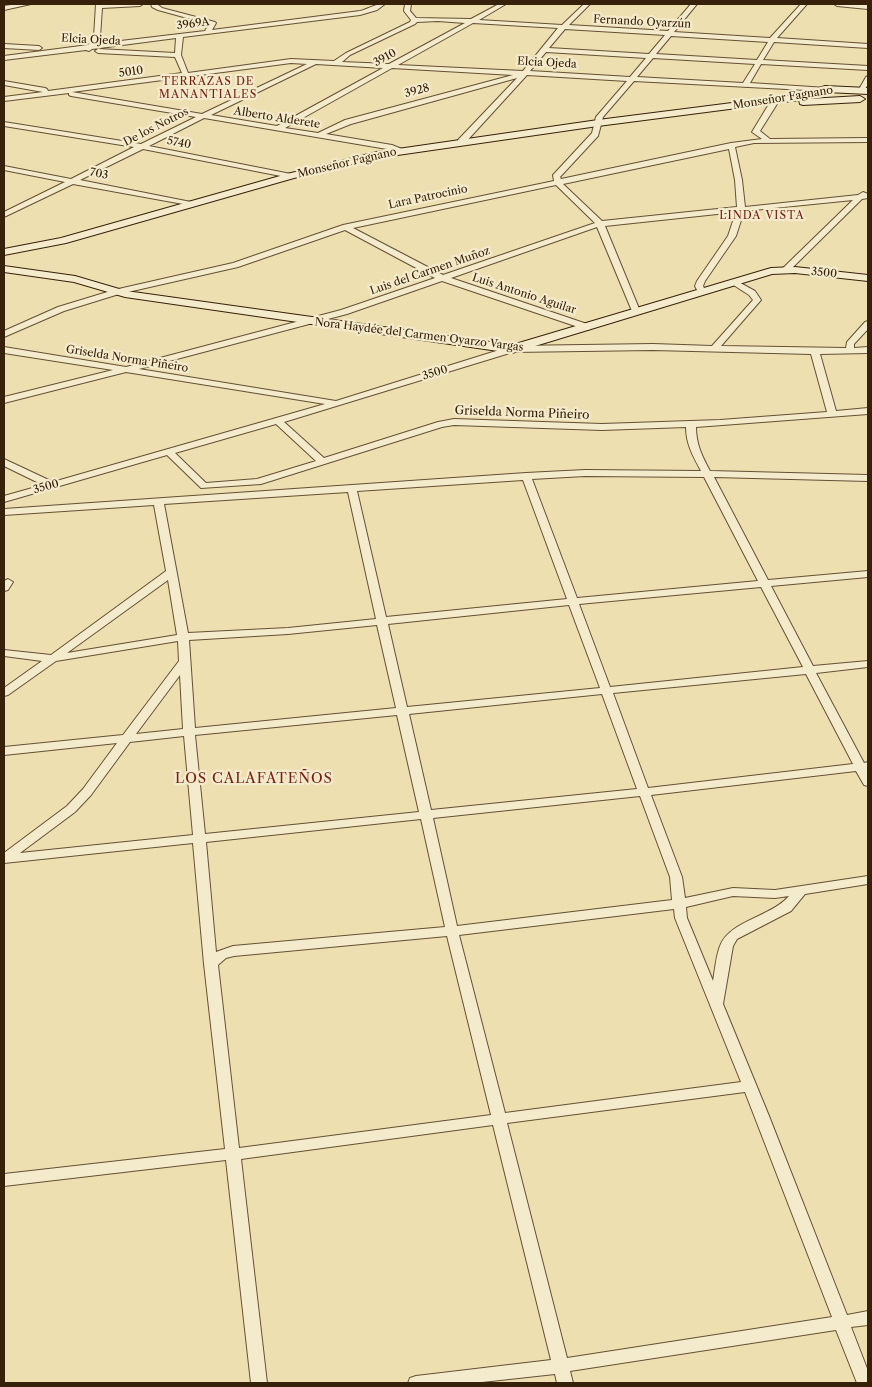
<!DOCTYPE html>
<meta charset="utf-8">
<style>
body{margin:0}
#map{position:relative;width:872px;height:1387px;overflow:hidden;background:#eedfb1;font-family:"Libre Caslon Text",serif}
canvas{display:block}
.frame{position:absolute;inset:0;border:5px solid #37210a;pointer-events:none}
</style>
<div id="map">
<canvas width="872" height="1387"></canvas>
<div class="frame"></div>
</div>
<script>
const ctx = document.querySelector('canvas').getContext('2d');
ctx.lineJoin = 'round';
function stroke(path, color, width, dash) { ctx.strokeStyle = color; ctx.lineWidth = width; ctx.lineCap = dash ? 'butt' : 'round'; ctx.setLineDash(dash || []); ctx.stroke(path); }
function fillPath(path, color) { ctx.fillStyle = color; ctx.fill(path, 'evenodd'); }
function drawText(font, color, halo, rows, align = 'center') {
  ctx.font = font + ' "Libre Caslon Text",serif'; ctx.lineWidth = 4.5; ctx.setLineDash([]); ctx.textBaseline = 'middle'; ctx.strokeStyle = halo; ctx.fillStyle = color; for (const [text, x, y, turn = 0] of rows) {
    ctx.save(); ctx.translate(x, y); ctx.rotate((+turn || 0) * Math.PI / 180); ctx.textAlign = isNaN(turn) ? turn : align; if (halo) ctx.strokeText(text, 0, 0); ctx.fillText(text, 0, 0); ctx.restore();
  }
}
const street = new Path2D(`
 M18,4H31L4,10V6Z
 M96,4H143L140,6L102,8L100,37L95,44L205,31L209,24L158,10L152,7L151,4H157L162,8L215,22L216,23L212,30L360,11C368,9 377,3 385,4L377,10L360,15L183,37L181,55L188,73L291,59L334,61L346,53L410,22L411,20L404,11L405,4H411L410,11L416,18L471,19L499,4H506L479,20L562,25L584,4H590L569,25L668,31L691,4H697L674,32L770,38L801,4H807L777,38L868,44V48L774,42L763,60L868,66V70L761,64L750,83L827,88L828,89L825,91L634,81L603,117L598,136L560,177L561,179L731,143L762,139L752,132L769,104L773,102L777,104L760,131L770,139L868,138V142L754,143L735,147L742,180L745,207L858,195L863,192L868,194V198L862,199L788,272L781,270L853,200L744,211L736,236L705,281L703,286L706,292L702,295L699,294L695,286L697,281L728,236L736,212L605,226L640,311L636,314L632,311L597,227L451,278L590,325V329L587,330L442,281L347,314L139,369L336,401L512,346L653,344L712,346L753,300L749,295L732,284L731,282L735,280L755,291L761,300L721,346L846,348L847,342L865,322L868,321V329L854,344V348L868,347V353L820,354L836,411L868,408V414L696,427C696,444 702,456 710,471L868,475V481L714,477L768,580L868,571V577L771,586L813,666L868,661V667L816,673L864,763L868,762V786L864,785L856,771L651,795L682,877L685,898L733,888L775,890L868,876V884L805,894L791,911L737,939L733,946L723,1004L769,1116L847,1315L868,1311V1325L851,1327L868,1371V1383H857L836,1330L570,1371L573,1383H557L555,1374L473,1383H408L410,1378L416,1376L551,1360L493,1125L241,1159L267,1383H251L226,1160L4,1186V1174L225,1149L204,964L193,843L4,863V853L67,806L83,789L117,743L4,755V747L123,735L179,661L178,641L56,661L8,695L4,696V688L42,661L4,656V650L51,655L166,571L154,505L4,515V509L526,473L585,470L701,471C693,456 686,444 686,427L602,430L454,425L442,427L261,484L201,488L167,455L4,502V496L43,485L4,466V459L53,482L325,404L126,372L4,403V397L113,370L4,353V347L126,367L341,310L435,278L345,230L238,267L119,294L64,311L4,337V331L58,307L114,290L233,263L343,225L554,181L553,175L592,133L596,117L627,81L527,75L464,144H458V140L517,78L351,124L326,134L392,145L402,149V153L387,149L204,118L149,146L291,174L295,176L291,178L143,149L80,180L191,202H194V206L73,184L4,217V212L65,182L4,170V166L71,179L134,147L4,126V122L141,144L196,117L71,96L69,95V93L4,101V97L43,92L4,85V81L45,88L47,89L48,91L182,73L175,57L98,53L95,51L98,49L175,53L176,38L92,49L89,51L86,50L4,60V56L88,45L94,37ZM438,21L465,23L389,64L342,62L350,55L415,24L417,22ZM473,23L558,28L523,71L398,65ZM565,29L665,35L649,54L549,48ZM671,36L768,42L757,60L656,54ZM546,52L646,58L630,77L530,71ZM653,58L755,64L743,83L637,77ZM291,63L307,64L202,114L72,92ZM316,64L383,68L277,126L211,115ZM392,68L513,75L345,120L318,133L285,128ZM729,149L735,180L737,207L602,221L563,184ZM556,185L595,223L443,275L353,228ZM653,350L811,354L827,412L720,420L602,424L454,419L438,422L324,458L284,422L513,352ZM276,424L316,461L257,479L206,483L175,453ZM585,476L704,477L758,581L577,598L532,479ZM523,480L567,599L386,617L357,491ZM348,492L376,619L288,628L188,633L164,504ZM168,580L177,635L67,653ZM761,587L803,667L610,687L579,604ZM569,605L600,688L407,707L388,624ZM377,625L396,708L195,728L189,640L288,634ZM806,674L853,764L648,788L613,693ZM180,675L183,729L136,734ZM602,694L637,789L431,810L409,714ZM397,715L419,812L205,834L195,735ZM184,736L193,835L20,853L75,812L91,795L130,742ZM640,796L670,877L672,900L457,926L433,818ZM421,819L445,927L233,946L216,952L206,842ZM733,896L775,898L789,896C771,917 729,921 720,946C716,956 715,970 713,981L687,918L686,907ZM674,909L675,918L741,1082L505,1113L459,935ZM447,936L491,1115L239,1148L218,965L226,958L234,956ZM745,1092L832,1317L567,1358L507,1123Z
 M834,4L868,5V9L837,6Z
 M4,44L39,46L42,48L39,50L4,48Z
 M868,76V84L864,91L859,92L858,91L866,77Z
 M8,579L13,582L8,590L4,591V581Z`);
const secondary = new Path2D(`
 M825,86L868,88V94L826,92L808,99L860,96L865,99L860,102L803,105L800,104L799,100L598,126L377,158L294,178L66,243L4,255V249L61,238L287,174L377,152L598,120L803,94Z
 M4,266L75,276L126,291L512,345L771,268L795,267L868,275V281L795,273L772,274L512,353L125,297L74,282L4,272Z`);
const farStreetnames = [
 ["Fernando Oyarzún",642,22,3],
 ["3969A",193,24,-7],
 ["Elcia Ojeda",91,40,3],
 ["3910",385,58,-29],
 ["Elcia Ojeda",547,63,3],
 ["5010",131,72,-8],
 ["3928",417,91,-15],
 ["Monseñor Fagnano",783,98,-9],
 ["Alberto Alderete",277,118,9],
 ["De los Notros",156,127,-27],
 ["5740",179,143,11],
 ["Monseñor Fagnano",347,163,-13],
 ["703",99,174,11],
 ["Lara Patrocinio",428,197,-12],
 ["Luis del Carmen Muñoz",430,271,-19],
 ["3500",824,273,6],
 ["Luis Antonio Aguilar",524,294,18],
 ["Nora Haydée del Carmen Oyarzo Vargas",419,335,7],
 ["Griselda Norma Piñeiro",127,359,9],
 ["3500",435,373,-17],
 ["3500",46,487,-15]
];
const farNeighbourhoodnames = [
 ["TERRAZAS DE",208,82],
 ["MANANTIALES",208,95],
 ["LINDA VISTA",762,216]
];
const streetNames = [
 ["Griselda Norma Piñeiro",522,413,2]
];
const neighbourhoodNames = [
 ["LOS CALAFATEÑOS",254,779]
];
stroke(street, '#655034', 2);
stroke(secondary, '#37210a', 2);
fillPath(street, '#f4eacc');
fillPath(secondary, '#f4eacc');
drawText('11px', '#37210a', '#f4eacc', farStreetnames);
ctx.letterSpacing = '1px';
drawText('11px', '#7a1f14', '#f4eacc', farNeighbourhoodnames);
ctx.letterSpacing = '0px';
drawText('12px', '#37210a', '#f4eacc', streetNames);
ctx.letterSpacing = '1px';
drawText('14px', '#7a1f14', '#f4eacc', neighbourhoodNames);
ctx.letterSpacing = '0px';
</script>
